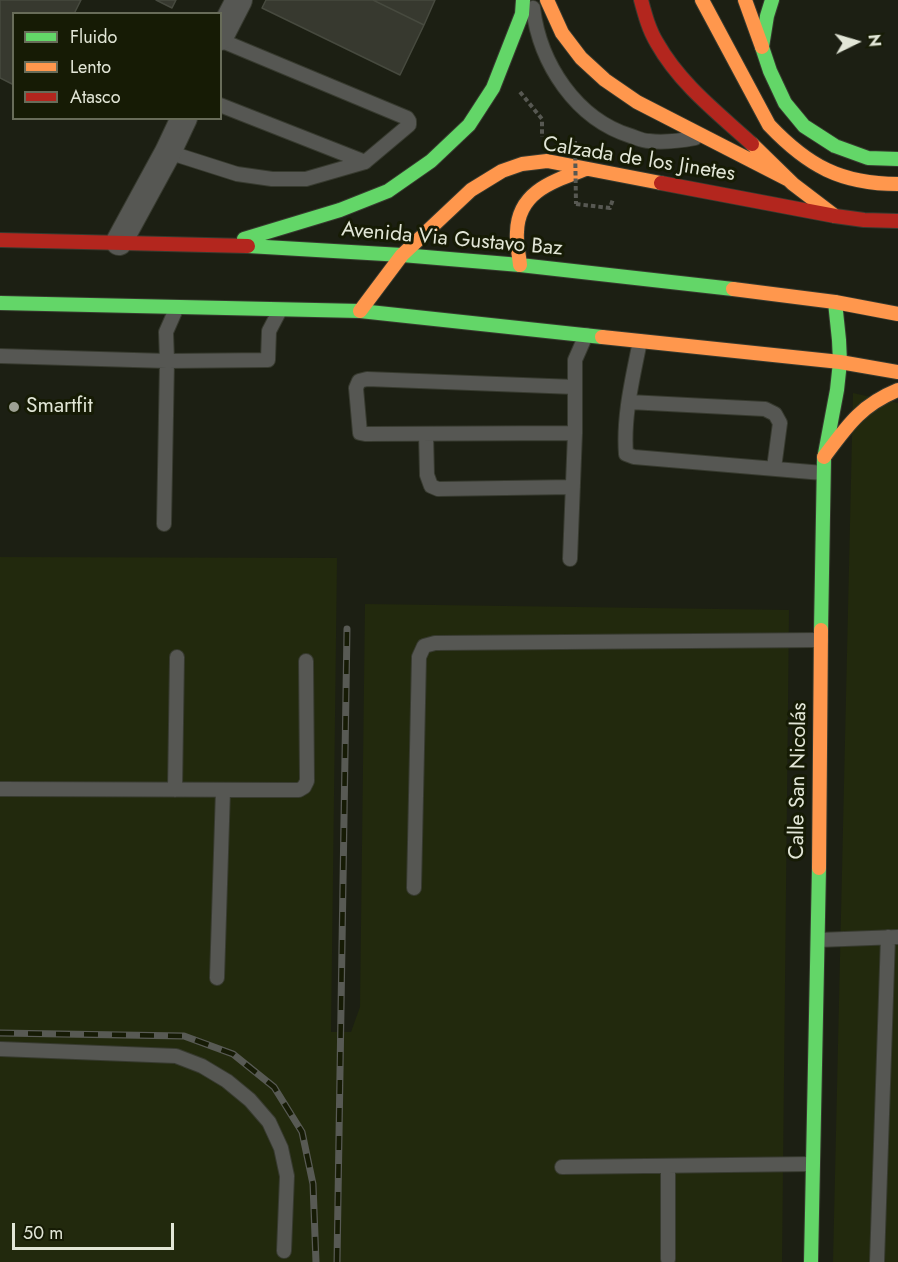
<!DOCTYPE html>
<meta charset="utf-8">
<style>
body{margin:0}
#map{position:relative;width:898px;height:1262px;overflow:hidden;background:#1c1f13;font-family:Jost,sans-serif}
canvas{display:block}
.legend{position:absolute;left:12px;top:12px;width:210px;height:108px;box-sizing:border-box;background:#161b05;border:2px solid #686c59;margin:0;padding:8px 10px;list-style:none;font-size:18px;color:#e2e6d7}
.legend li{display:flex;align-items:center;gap:12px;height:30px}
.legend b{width:30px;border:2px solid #686c59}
.north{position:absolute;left:826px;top:12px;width:60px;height:60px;-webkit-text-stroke:4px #161b05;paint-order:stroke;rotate:85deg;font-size:16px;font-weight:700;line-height:24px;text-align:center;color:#e2e6d7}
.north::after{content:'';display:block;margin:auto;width:21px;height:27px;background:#e2e6d7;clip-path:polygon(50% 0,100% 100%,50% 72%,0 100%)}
.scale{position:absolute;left:12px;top:1223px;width:162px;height:27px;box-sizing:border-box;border:3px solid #e2e6d7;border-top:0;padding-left:8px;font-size:18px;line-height:21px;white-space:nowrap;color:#e2e6d7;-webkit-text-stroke:4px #161b05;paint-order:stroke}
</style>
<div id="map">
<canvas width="898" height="1262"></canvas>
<ul class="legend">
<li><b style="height:8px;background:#63d668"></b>Fluido</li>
<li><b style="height:8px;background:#ff974d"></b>Lento</li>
<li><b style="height:8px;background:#b3261e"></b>Atasco</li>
</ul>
<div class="north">N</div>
<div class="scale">50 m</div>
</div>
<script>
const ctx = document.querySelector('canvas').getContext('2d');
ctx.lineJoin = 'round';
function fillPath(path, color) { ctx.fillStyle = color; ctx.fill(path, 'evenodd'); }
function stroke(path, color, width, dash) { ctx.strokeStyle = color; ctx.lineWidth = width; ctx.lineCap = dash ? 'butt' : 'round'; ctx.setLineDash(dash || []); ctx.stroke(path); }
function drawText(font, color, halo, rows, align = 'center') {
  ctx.font = font + ' Jost,sans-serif'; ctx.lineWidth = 6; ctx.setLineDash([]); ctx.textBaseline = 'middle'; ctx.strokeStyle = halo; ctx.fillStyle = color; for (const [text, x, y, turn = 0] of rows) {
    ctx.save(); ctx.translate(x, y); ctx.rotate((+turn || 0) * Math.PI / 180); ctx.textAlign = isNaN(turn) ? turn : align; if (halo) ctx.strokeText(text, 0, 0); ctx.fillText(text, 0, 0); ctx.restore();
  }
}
const built = new Path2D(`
 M853,393L898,403V1262H833Z
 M0,557L337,558L331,1032H351L360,1007L365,604L789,610L782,1262H0Z`);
const building = new Path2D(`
 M0,0H81L74,14H14V85L0,78Z
 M156,0H176L172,8Z
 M266,0H373L424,25L400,75L262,8Z
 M373,0H435L424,25Z`);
const path = new Path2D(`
 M520,92L542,119V137
 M576,204L610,208L613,199`);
const lane = new Path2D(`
 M533,8C540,64 576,119 631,136C637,138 643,141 649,141C665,143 679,141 695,138
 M220,105L365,162
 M168,152L237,174L272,179H306L365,162L409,125V121L407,118L220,40
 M177,307L166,332L167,361L268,360L269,331L280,310
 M640,341C633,377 623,416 626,454L634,457L823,473
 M0,356L167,361L164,524
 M575,387L367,379L359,381L356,388L360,433L365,434L575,433
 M629,402L765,409L775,414L780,423L774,468
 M426,434L427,475L431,486L438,489L573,487
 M570,559L575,433V360L586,335
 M0,789L299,790L304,787L307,781L306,661
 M175,790L177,657
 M414,888L419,657L424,646L435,643L821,640
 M818,940L898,937
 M217,978L223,790
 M0,1049L176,1056L202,1066L227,1081L250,1100L269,1122L281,1148L287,1176L284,1251
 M562,1167L813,1164
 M668,1259V1166
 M877,1262L888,937`);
const street = new Path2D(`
 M220,37L239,0
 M119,242L168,152L184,118`);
const fast = new Path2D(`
 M772,0L767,16L762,47L770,71L785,103L804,126L835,146L868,158L898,159
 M244,239L340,210L388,191L431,161L469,125L493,88L522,14L523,0
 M248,246L402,255L520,265L733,289
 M0,303L360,311L602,337
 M821,630L824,459L837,390L840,362L839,340L835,302
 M811,1262L819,868`);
const slow = new Path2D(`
 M547,0L562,33L581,58L605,80L637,102L789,180
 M702,0L769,125C808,166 841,184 898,184
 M745,0L762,47
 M752,144L793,184L835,216
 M520,265C519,254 516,243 517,232C518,191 554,181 586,169
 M733,289L835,302L898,314
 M360,311L402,255L471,190L502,171L522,164L547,161L661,183
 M602,337L840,362L898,372
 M824,457C847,426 861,405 898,390
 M819,868L821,630`);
const jam = new Path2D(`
 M641,0C645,15 649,30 657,43C680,84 718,113 752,144
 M661,183L835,216L864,220L898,221
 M0,240L248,246`);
const rail = new Path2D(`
 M0,1033L184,1036L233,1054L274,1087L302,1132L313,1184L316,1262
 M337,1262L347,629`);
const pathBridge = new Path2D(`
 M575,141L576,204`);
const markers = [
 [14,407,6,"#9da092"]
];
const streetNames = [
 ["Calzada de los Jinetes",639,160,9],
 ["Avenida Via Gustavo Baz",452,240,5],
 ["Calle San Nicolás",799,781,-89]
];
const poiNames = [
 ["Smartfit",26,407]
];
fillPath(built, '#22290d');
fillPath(building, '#37392f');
stroke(building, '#474a3f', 1.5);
stroke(lane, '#373a2f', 16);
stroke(street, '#373a2f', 28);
stroke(fast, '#373a2f', 16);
stroke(slow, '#373a2f', 16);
stroke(jam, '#373a2f', 16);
stroke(path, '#575852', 4, [4.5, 3]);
stroke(lane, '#565753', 14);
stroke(street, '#565753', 26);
stroke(fast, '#63d668', 14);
stroke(slow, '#ff974d', 14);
stroke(jam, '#b3261e', 14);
stroke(rail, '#585a54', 7);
stroke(rail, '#161b05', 4.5, [14]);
stroke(pathBridge, '#575852', 4, [4.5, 3]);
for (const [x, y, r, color] of markers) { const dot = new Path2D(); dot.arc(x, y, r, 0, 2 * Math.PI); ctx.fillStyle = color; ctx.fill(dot); stroke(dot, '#161b05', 2); }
drawText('21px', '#e2e6d7', '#161b05', streetNames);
drawText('21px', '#e2e6d7', '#161b05', poiNames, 'left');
</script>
